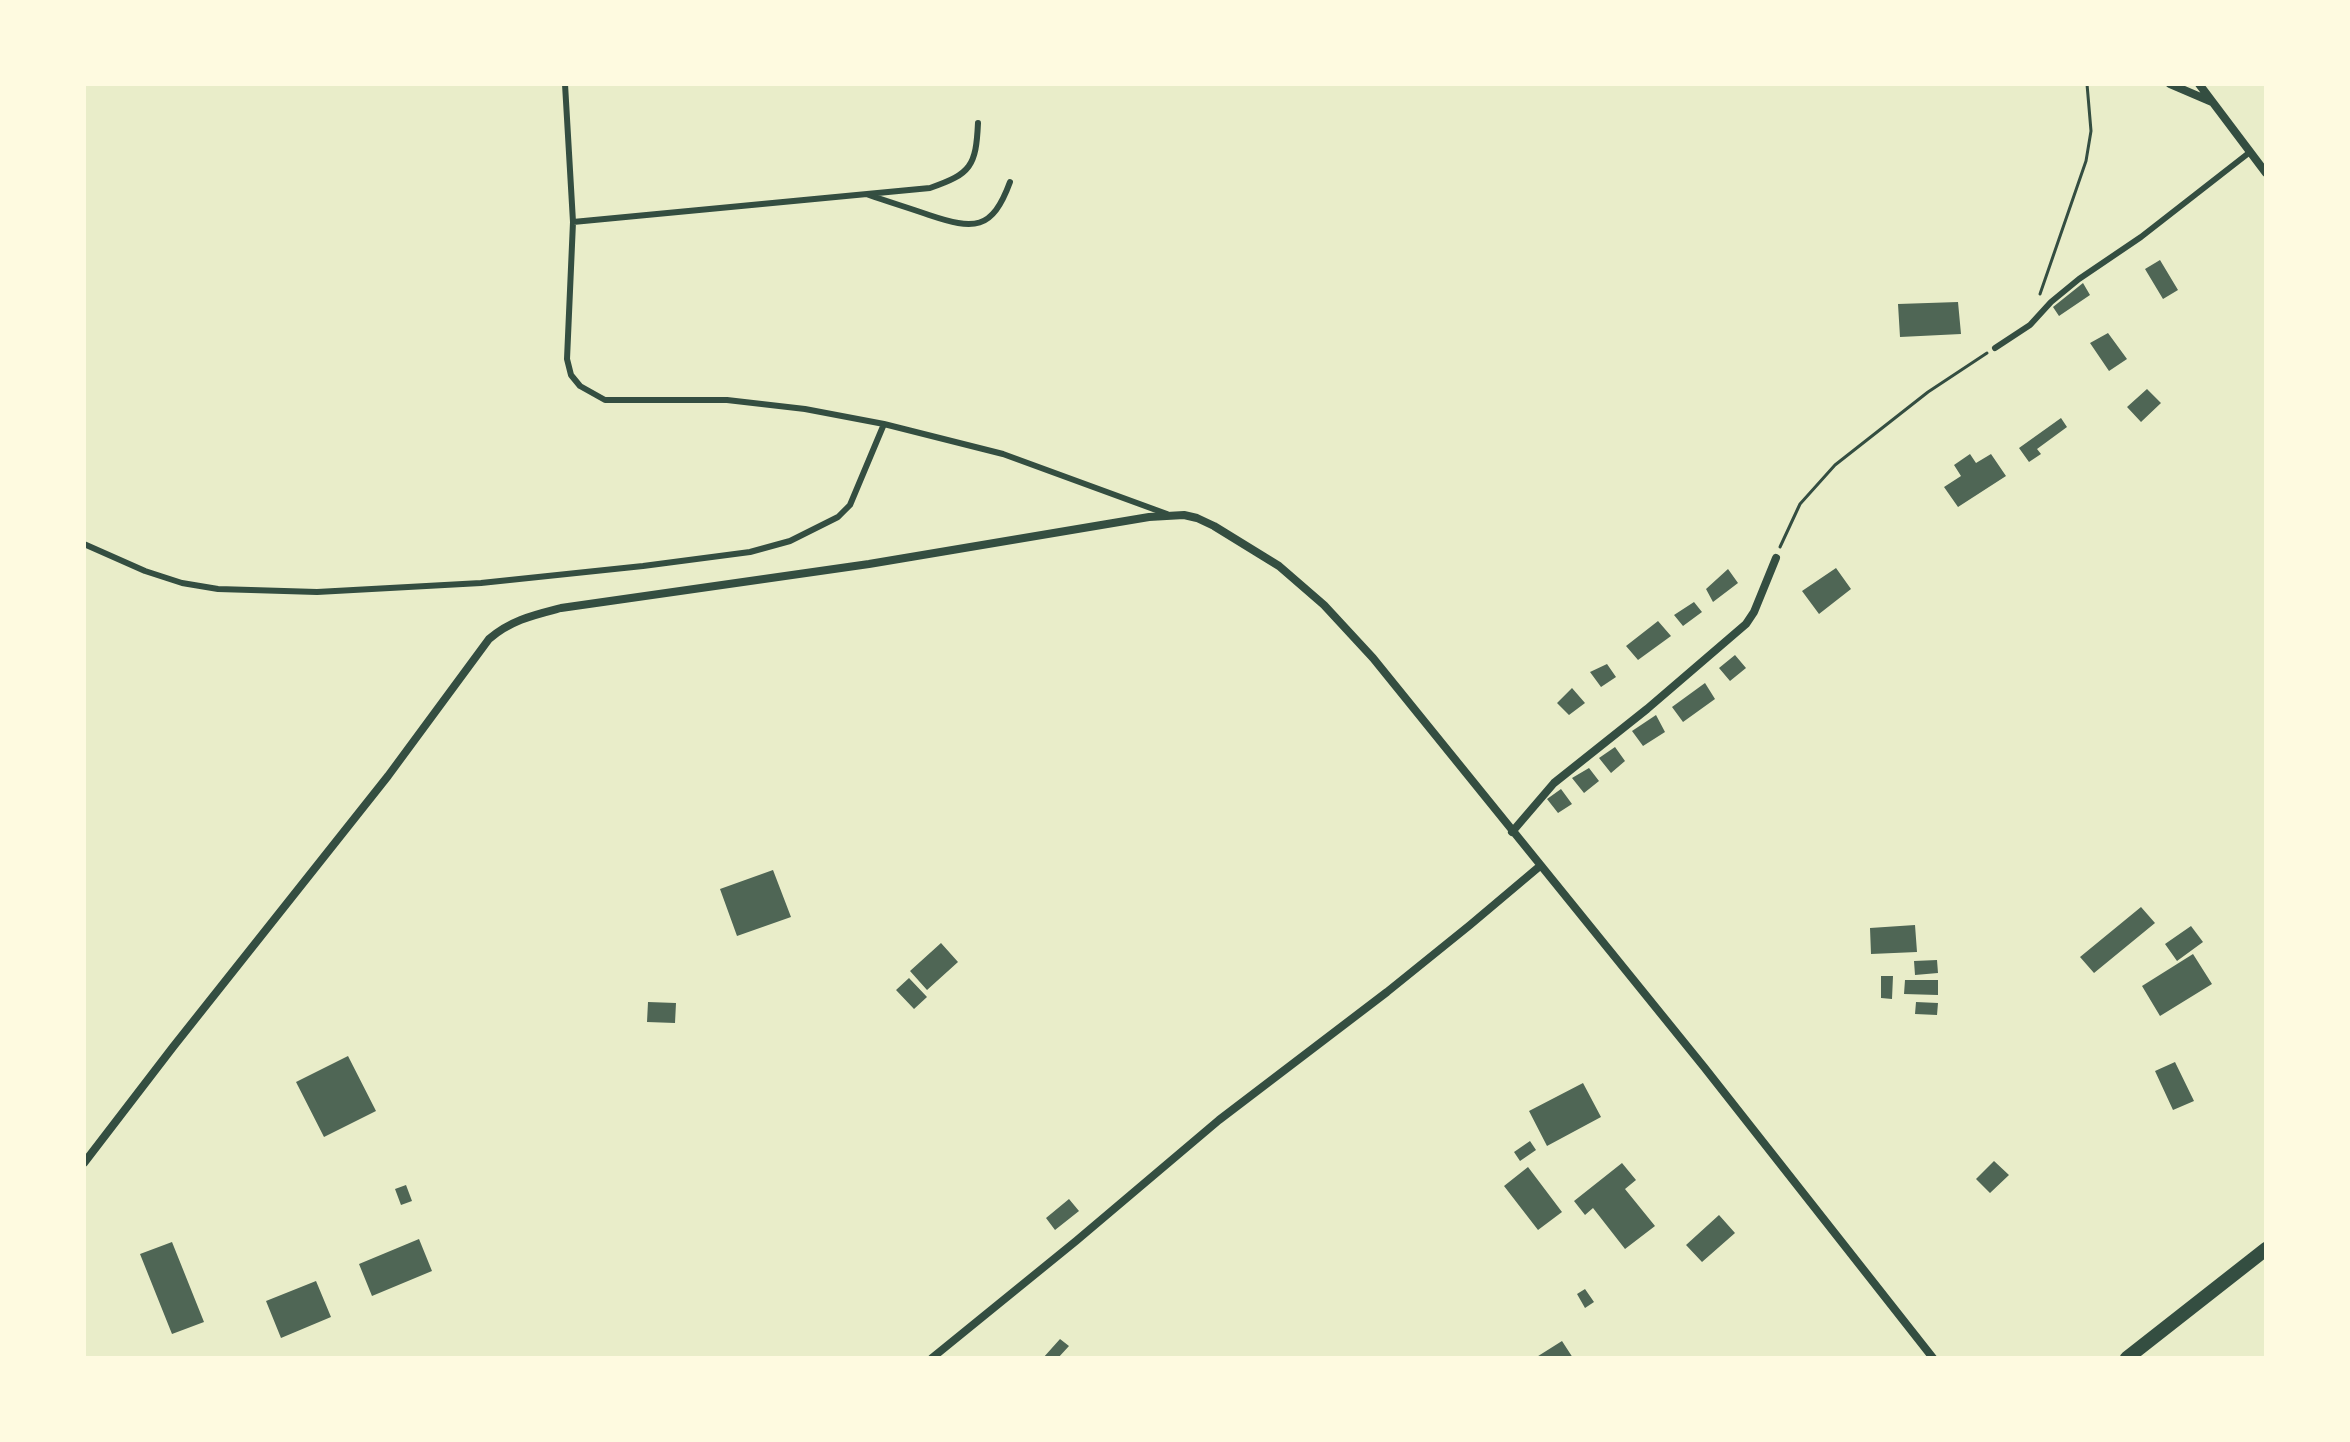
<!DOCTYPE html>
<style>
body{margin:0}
#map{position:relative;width:2350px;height:1442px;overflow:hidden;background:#e9edc9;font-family:Karla,sans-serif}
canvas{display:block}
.frame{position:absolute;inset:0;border:86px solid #fefae0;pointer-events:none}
</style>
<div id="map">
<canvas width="2350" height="1442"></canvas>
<div class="frame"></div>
</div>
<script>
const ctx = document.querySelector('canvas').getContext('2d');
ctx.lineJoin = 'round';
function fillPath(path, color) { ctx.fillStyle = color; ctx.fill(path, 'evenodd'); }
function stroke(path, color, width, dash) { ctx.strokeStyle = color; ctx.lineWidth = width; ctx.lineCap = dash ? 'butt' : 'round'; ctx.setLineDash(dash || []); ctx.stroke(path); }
const building = new Path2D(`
 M2160,260L2178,290L2163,299L2145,269Z
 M2083,283L2090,295L2059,316L2053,307Z
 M1958,302L1961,334L1900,337L1898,304Z
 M2108,333L2127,359L2109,371L2090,343Z
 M2147,389L2161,403L2141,422L2127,407Z
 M2061,418L2067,427L2037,449L2041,454L2029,462L2019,448Z
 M1970,454L1976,463L1991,454L2006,476L1958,507L1944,487L1961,476L1954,465Z
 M1836,568L1851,589L1819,614L1802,591Z
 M1728,569L1738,583L1713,602L1706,589Z
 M1694,602L1702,612L1683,626L1674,615Z
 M1658,621L1671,636L1638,660L1626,646Z
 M1735,655L1746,668L1730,681L1719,668Z
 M1607,664L1616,677L1601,687L1590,672Z
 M1705,683L1715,699L1683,722L1672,707Z
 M1572,688L1585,703L1569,715L1557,703Z
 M1656,715L1665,732L1643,746L1632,731Z
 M1615,747L1625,761L1611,773L1599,758Z
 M1589,768L1599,781L1584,793L1572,778Z
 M1561,789L1572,804L1558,813L1547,799Z
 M773,870L791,917L737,936L720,889Z
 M2141,907L2155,923L2094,973L2080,957Z
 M1915,925L1917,952L1871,954L1870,928Z
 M2191,926L2203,942L2177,961L2165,944Z
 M941,943L958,962L927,990L910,971Z
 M2193,954L2212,984L2160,1016L2142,986Z
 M1937,960L1938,973L1915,975L1914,961Z
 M1881,976H1893L1892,999L1881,998Z
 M909,978L927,997L914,1009L896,990Z
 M1905,980H1938V995L1904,994Z
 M648,1002L676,1003L675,1023L647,1022Z
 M1916,1002L1938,1003L1937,1015L1915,1014Z
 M348,1056L376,1111L324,1137L296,1082Z
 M2175,1062L2194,1101L2173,1110L2155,1071Z
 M1583,1083L1601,1117L1547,1146L1529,1111Z
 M1530,1141L1536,1150L1520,1161L1514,1152Z
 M1994,1161L2009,1175L1990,1193L1976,1179Z
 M1622,1163L1636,1180L1625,1189L1655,1226L1625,1249L1593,1208L1585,1215L1574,1201Z
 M1528,1167L1562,1212L1538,1230L1504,1186Z
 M406,1185L412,1201L401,1205L395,1189Z
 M1069,1199L1079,1211L1055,1230L1046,1218Z
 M1719,1215L1735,1233L1702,1262L1686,1245Z
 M419,1239L432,1271L372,1296L359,1264Z
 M172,1242L204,1322L172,1334L140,1254Z
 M316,1281L331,1317L281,1338L266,1301Z
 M1585,1289L1594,1302L1585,1308L1577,1294Z
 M1060,1339L1069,1346L1058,1358H1043Z
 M1562,1341L1573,1358H1535Z`);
const path = new Path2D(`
 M2040,294L2086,161L2091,131L2087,84
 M1780,547L1800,504L1835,465L1928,392L1987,353`);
const service = new Path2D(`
 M565,84L573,222L567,359L571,375L580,386L605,400H727L805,409L884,424L1003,454L1167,514
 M869,195C889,202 909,208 929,215C974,230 992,231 1010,182
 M573,222L930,188C971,174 976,166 978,123
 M1995,348L2030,325L2051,302L2079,279L2141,237L2250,152
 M84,544L145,571L182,583L218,589L317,592L481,583L643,566L750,552L790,541L838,517L850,505L884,424`);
const minor = new Path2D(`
 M2170,84L2212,102
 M2199,84L2266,173
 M1512,832L1554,783L1647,709L1746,624L1754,612L1776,558
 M84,1163L173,1047L388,776L489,639C511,620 534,615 561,608L869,564L1149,517L1184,515L1197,518L1214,526L1279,566L1324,605L1373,658L1704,1067L1933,1358
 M932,1358L1076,1241L1219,1120L1387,992L1470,925L1540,866`);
const tertiary = new Path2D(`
 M2127,1358L2266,1249`);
fillPath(building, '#4f6655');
stroke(path, '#344e41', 3);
stroke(service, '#344e41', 6);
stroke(minor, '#344e41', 8);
stroke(tertiary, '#344e41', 14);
</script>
